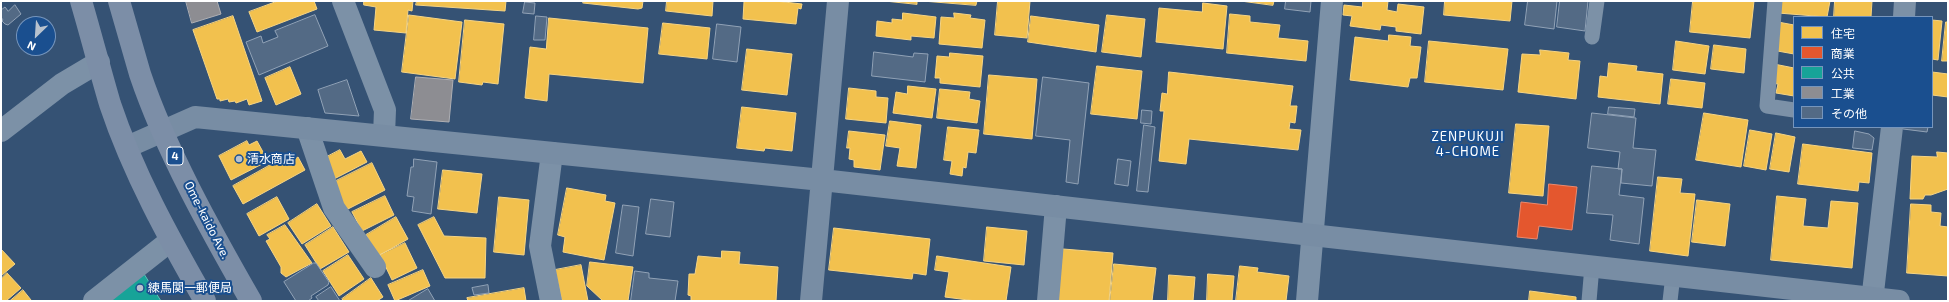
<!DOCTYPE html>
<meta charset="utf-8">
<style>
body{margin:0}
#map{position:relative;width:1949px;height:302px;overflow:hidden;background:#355274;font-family:"Exo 2","Noto Sans JP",sans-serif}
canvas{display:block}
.frame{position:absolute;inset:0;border:2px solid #fff;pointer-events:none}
.legend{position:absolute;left:1793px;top:16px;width:140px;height:112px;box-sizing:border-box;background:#1a4f8f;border:1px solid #7695bc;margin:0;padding:5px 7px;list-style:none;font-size:12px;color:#fff}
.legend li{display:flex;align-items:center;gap:8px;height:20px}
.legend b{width:20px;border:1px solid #7695bc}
.north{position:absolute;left:16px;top:16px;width:40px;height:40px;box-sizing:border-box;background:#1a4f8f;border:1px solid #7695bc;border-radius:50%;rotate:205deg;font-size:11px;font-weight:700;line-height:16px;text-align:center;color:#fff}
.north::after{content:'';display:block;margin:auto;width:14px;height:18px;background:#b8c2ce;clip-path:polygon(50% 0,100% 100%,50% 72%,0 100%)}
</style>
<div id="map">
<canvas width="1949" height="302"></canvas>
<div class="frame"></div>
<ul class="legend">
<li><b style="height:11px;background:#f2c14e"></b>住宅</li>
<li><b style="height:11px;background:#e4572e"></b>商業</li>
<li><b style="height:11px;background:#17a398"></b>公共</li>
<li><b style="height:11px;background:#8d8d92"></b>工業</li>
<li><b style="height:11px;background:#536a85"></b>その他</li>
</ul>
<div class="north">N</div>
</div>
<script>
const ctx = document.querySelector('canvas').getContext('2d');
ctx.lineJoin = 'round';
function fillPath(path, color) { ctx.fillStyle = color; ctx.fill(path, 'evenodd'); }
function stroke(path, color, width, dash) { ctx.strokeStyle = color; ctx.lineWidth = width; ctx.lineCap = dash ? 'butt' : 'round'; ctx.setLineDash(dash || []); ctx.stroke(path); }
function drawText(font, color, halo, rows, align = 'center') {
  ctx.font = font + ' "Exo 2","Noto Sans JP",sans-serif'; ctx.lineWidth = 4; ctx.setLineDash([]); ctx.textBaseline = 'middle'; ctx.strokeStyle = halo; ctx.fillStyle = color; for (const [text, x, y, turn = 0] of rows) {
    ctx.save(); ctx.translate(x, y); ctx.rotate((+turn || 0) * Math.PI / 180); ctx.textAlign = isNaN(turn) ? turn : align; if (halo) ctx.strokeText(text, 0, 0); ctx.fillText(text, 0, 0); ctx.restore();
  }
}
const homes = new Path2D(`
 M278,1H314L317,9L257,32L249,12Z
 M364,1H413L412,11L408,10L406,33L374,30L376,7L364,5Z
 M417,1H506L505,11L416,5Z
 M584,1H643L642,8L638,9L583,3Z
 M667,1H713L712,16L666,11Z
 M746,1H775L802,4L801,9L798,8L796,24L743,19L744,2Z
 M885,1H917V4Z
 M923,1H977L976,5Z
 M998,1H1030L1027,38L995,35Z
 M1241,1H1274L1273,5Z
 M1363,1H1388L1387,10L1397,12L1398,4L1424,7L1421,34L1396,31V27L1381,25L1380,30L1350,26L1352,16L1343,15L1344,5L1362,7Z
 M1445,1H1512L1510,21L1444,15Z
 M1693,1H1754L1750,38L1690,32Z
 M1779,1H1830L1827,17L1778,13Z
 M1835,1H1872L1871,17H1834Z
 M1203,3L1227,6L1223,49L1156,42L1159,8L1202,12Z
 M903,13L936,17L934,38L911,36V40L876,36L877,21L892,23V19L902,20Z
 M954,13L971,15L970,18L985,20L982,48L939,44L941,17L954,18Z
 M1230,14L1250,16V22L1280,25L1278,38L1308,41L1306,61L1227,53Z
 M409,15L462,22L455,79L402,72Z
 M1107,15L1145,19L1141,57L1102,52Z
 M233,16L262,101L249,105L247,99L236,103L235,101L229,102L228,99L220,101V99H217L193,30Z
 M1031,16L1099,25L1096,52L1028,42Z
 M549,18L648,28L643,83L549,74L547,101L525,98L530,47L546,49Z
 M465,20L504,24L498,84L483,82L482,85L459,82Z
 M1932,20L1942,21L1938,60L1932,59Z
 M1778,22L1794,25V54L1772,50Z
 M1946,22H1948V61H1942Z
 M663,23L710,28L707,59L659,54Z
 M1389,35L1411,37L1410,46L1421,47L1417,78H1410L1408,87L1350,80L1355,37L1388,41Z
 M1429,41L1508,49L1503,90L1425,82Z
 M1676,41L1709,46L1705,74L1673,70Z
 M1714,45L1746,49L1744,73L1711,69Z
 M747,49L792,54L787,95L742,90Z
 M1540,50L1569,53L1568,60L1580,61L1576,99L1518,92L1522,54L1540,55Z
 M950,53L983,56L980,87L940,83V78H935L937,56L949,57Z
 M1609,63L1637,66L1636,71L1663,74L1660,104L1598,97L1600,76L1607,77Z
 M1774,64L1794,68V96L1776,93L1778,84L1771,83Z
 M1097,66L1142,71L1137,119L1091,114Z
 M290,67L301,94L276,105L265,78Z
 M1169,72L1293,86L1290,106H1297L1295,123L1290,122L1289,129L1301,130L1298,150L1189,139L1186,164L1159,161L1164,111H1160L1162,93L1167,94Z
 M1932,72L1948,74V97L1932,95Z
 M989,75L1037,79L1032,139L984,134Z
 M1671,79L1705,83L1702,108L1668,104Z
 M908,86L936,89L932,118L893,113L896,92L907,94Z
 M849,88L876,91V97L888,98L886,123L846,119Z
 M940,89L970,92L969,99L980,101L977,123L937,118Z
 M742,107L796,113L792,151L765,148L764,151L737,148Z
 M1704,113L1748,120L1741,167L1696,160Z
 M890,121L921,125L916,168L897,166L900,148L886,146Z
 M1516,124L1549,126L1543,196L1509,193Z
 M948,127L979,130L976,153L968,152L966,168L963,167L962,176L950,174L952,161L944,160Z
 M1750,130L1772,134L1766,170L1744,166Z
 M849,131L885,135L880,170L854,167V160L849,159L850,148H847Z
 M1776,133L1795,137L1789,172L1770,169Z
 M247,141L249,145L257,141L268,161L231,180L219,156Z
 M1803,144L1872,153L1869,183L1859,182L1858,191L1798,184Z
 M340,150L345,159L361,151L367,162L334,179L323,159Z
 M1937,152L1948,153V189L1931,195H1925L1923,199H1910L1912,156L1937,157Z
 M292,153L295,159L298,157L305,170L243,204L233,186Z
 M372,163L385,190L346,210L332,183Z
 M443,170L482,174L477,213L438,209Z
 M1658,177L1682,179L1680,193L1695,194L1688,256L1650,251Z
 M567,188L606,195L605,201L615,203L604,260L563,252L565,237L558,235Z
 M385,196L394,215L362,231L352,212Z
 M1777,196L1806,199L1803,226L1828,228L1831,201L1858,203L1852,268L1771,260Z
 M277,197L289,219L259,236L247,214Z
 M499,197L529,200L524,255L494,252Z
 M1697,200L1730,204L1725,246L1692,242Z
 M317,204L331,226L302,244L288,223Z
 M1911,204L1931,205V212L1941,213L1940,226L1948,227V276L1907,273Z
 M396,217L408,239L378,256L366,235Z
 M434,217L444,236L486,238L485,278H445L418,225Z
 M285,225L312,263L286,277L281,273V267L266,241L270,239L267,235Z
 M333,227L349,252L320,269L305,245Z
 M987,227L1027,231L1024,265L984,261Z
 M834,228L930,239L926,275L913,273L912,279L829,270Z
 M405,243L417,268L392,280L380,255Z
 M1,249L15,264L1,276Z
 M1063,249L1113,253L1109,301H1058Z
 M722,251L740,252L739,264L778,267L776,301H691V296L688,295L689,274H695L698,256L721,258Z
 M348,255L364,279L339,296L323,271Z
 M937,256L1011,267L1006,301H976L945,297L949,272L935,270Z
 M590,262L633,267L628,301H603L587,286Z
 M1114,264L1156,268L1152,301H1110Z
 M581,265L588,301H562L555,270Z
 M1240,266L1258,268L1257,272L1289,276L1286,301H1236Z
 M423,270L430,286L395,301L388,285Z
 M7,273L21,288L6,301H1V279Z
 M1208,274L1234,276L1232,301H1207Z
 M1169,275L1195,277L1193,301H1168Z
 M371,278L383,297L377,301H344L342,299Z
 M524,288L526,301H468L467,298Z
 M23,290L31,300L30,301H10Z
 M1530,291L1576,297V301H1529Z`);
const shops = new Path2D(`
 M1549,184L1577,187L1572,230L1539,226L1537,239L1517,237L1521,202L1547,205Z`);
const public = new Path2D(`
 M144,274L161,301H111Z`);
const industry = new Path2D(`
 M186,1H217L221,14L192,23Z
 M416,77L453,80L449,122L411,119Z`);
const building = new Path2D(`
 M1286,1H1311L1310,12L1285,9Z
 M1528,1H1557L1554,29L1525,25Z
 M1560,1H1588L1585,31L1557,27Z
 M525,2L535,3L534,14L523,13Z
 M15,5L21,14L8,25L5,24L2,21L3,20L1,17V10L5,7L8,11Z
 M315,15L328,46L259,75L246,42L261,36L263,43L278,37L275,31Z
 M536,16L547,17L545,40H534Z
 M717,24L741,27L737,62L713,59Z
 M874,52L913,57L914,53L928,54L925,82L872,76Z
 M1043,77L1089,83L1078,184L1066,182L1070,140L1036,136Z
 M347,80L359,116L325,113L318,90Z
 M1609,107L1635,109L1634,117L1608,114Z
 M1142,110L1152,111L1151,124L1141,123Z
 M1592,113L1636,118L1633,148L1656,150L1652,186L1621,183L1622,169H1618L1620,152L1588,148Z
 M1144,125L1155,127L1148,192L1137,191Z
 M1903,127H1928L1927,132L1903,129Z
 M1855,131L1869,134L1874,138L1872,150L1853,148Z
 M414,159L437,162L431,214L412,211L414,197L407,196L411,167H413Z
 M1118,159L1131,161L1128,186L1115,184Z
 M1592,166L1622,169L1619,195L1644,198L1639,244L1610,240L1613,215L1587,213Z
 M651,199L674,202L670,237L646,234Z
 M623,205L639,207L633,256L616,253Z
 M314,263H316L329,282L328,285L311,296L312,298L308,301H296L284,282Z
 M635,271L649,273V278L678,281L675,301H631Z
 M488,285L489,293L474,295L472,288Z
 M331,287L340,301H319L316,297Z
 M428,289L435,301H408Z`);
const lane = new Path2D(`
 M1775,1L1767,106L1794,110
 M1592,37L1597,1
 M1589,301L1592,266
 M1670,301L1673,275`);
const street = new Path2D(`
 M343,1L385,110L384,135
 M1904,17L1905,1
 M307,128L334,208L375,267
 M1,131L62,84L99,62
 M94,301L170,241
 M551,301L540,246L552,153
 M1048,301L1056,206
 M1307,301L1332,1
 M1872,301L1892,127`);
const secondary = new Path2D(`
 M127,147L195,117L822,180L1899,301
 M811,301L838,1`);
const primary = new Path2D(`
 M81,1C91,35 100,70 110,104C133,173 169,238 205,301
 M119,1C126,25 133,50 140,74C166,151 211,231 251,301`);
const markers = [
 [239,159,4,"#b8c2ce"],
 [140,288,4,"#b8c2ce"]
];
const shields = [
 [175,156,16]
];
const shieldNames = [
 ["4",175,156]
];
const poiNames = [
 ["清水商店",247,159],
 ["練馬関一郵便局",148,288]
];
const streetNames = [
 ["Ome-kaido Ave.",207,220,63]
];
const neighbourhoodNames = [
 ["ZENPUKUJI",1468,137],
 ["4-CHOME",1468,152]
];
fillPath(homes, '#f2c14e');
stroke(homes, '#f6d483', 1);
fillPath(shops, '#e4572e');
stroke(shops, '#ec896d', 1);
fillPath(public, '#17a398');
stroke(public, '#5dbfb7', 1);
fillPath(industry, '#8d8d92');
stroke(industry, '#afafb3', 1);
fillPath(building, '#536a85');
stroke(building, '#91a2b6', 1);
stroke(lane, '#7c91a7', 15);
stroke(street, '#7c91a7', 22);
stroke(secondary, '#788da4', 22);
stroke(primary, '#7c8ea7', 22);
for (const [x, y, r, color] of markers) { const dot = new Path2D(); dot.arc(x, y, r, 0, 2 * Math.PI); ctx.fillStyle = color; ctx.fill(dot); stroke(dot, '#1a4f8f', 1.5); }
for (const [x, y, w] of shields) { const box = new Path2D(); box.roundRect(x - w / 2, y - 9, w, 18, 3); ctx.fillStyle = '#1a4f8f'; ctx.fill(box); stroke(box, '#fff', 1); }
drawText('bold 11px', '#fff', null, shieldNames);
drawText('12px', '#fff', '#1a4f8f', poiNames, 'left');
drawText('12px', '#fff', '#1a4f8f', streetNames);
ctx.letterSpacing = '1px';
drawText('13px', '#fff', '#1a4f8f', neighbourhoodNames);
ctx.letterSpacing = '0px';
</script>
